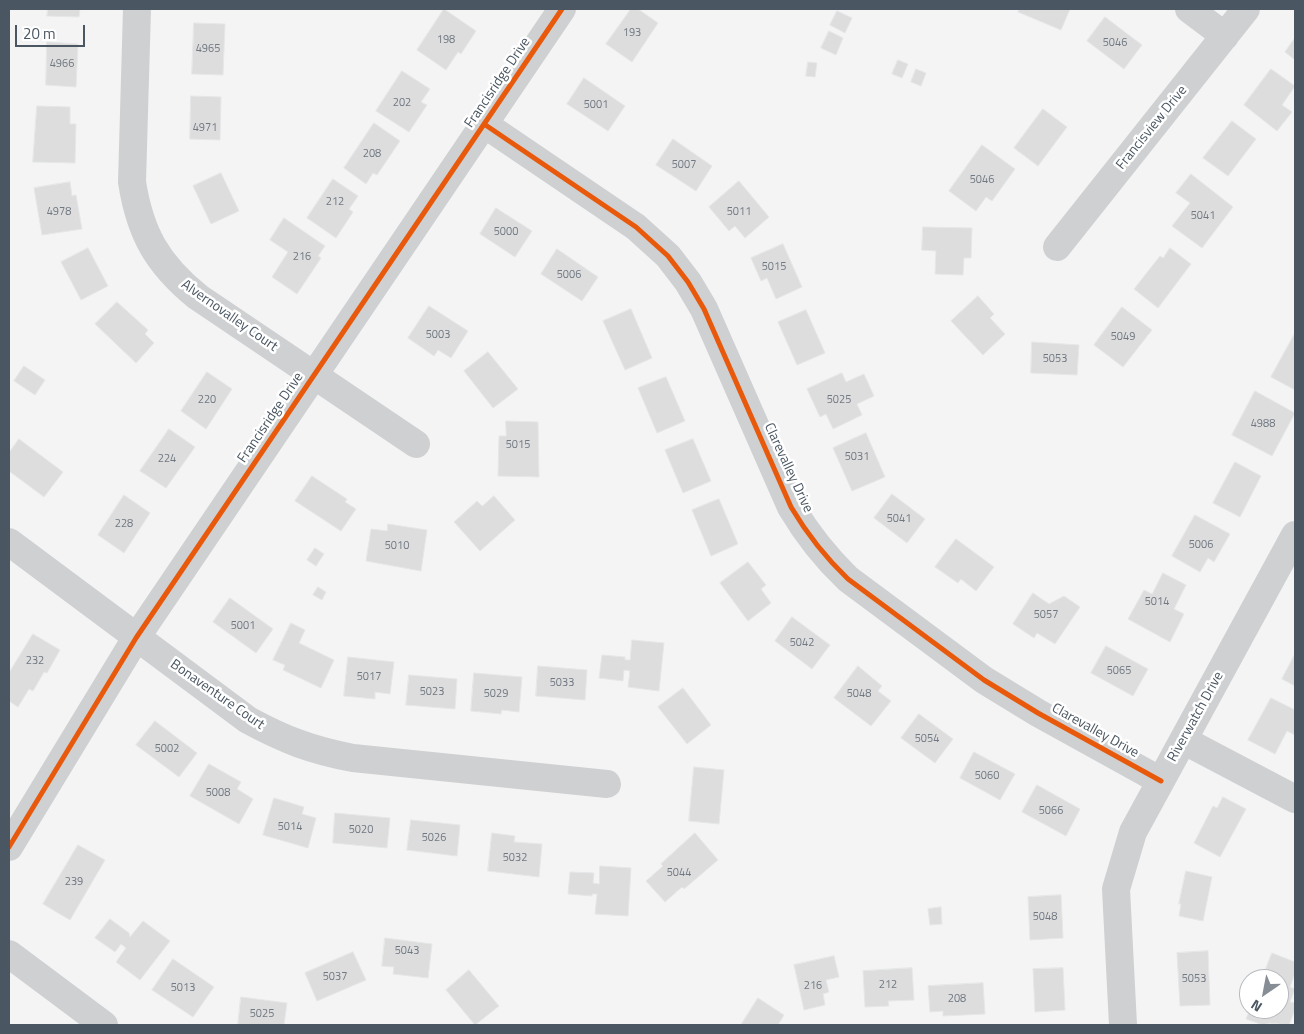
<!DOCTYPE html>
<style>
body{margin:0}
#map{position:relative;width:1304px;height:1034px;overflow:hidden;background:#f4f4f4;font-family:"Titillium Web",sans-serif}
canvas{display:block}
.frame{position:absolute;inset:0;border:10px solid #4a5661;pointer-events:none}
.north{position:absolute;left:1239px;top:969px;width:50px;height:50px;box-sizing:border-box;background:#fff;border:1px solid #b7bbc0;border-radius:50%;rotate:213deg;font-size:14px;font-weight:700;line-height:20px;text-align:center;color:#4a5661}
.north::after{content:'';display:block;margin:auto;width:18px;height:22px;background:#868d94;clip-path:polygon(50% 0,100% 100%,50% 72%,0 100%)}
.scale{position:absolute;left:15px;top:25px;width:70px;height:22px;box-sizing:border-box;border:2px solid #4a5661;border-top:0;padding-left:6px;font-size:15px;line-height:18px;white-space:nowrap;color:#4a5661;-webkit-text-stroke:4px #fff;paint-order:stroke}
</style>
<div id="map">
<canvas width="1304" height="1034"></canvas>
<div class="frame"></div>
<div class="north">N</div>
<div class="scale">20 m</div>
</div>
<script>
const ctx = document.querySelector('canvas').getContext('2d');
ctx.lineJoin = 'round';
function fillPath(path, color) { ctx.fillStyle = color; ctx.fill(path, 'evenodd'); }
function stroke(path, color, width, dash) { ctx.strokeStyle = color; ctx.lineWidth = width; ctx.lineCap = dash ? 'butt' : 'round'; ctx.setLineDash(dash || []); ctx.stroke(path); }
function drawText(font, color, halo, rows, align = 'center') {
  ctx.font = font + ' "Titillium Web",sans-serif'; ctx.lineWidth = 5; ctx.setLineDash([]); ctx.textBaseline = 'middle'; ctx.strokeStyle = halo; ctx.fillStyle = color; for (const [text, x, y, turn = 0] of rows) {
    ctx.save(); ctx.translate(x, y); ctx.rotate((+turn || 0) * Math.PI / 180); ctx.textAlign = isNaN(turn) ? turn : align; if (halo) ctx.strokeText(text, 0, 0); ctx.fillText(text, 0, 0); ctx.restore();
  }
}
const building = new Path2D(`
 M48,9H80L79,17L47,16Z
 M444,9L476,31L461,54L458,52L446,70L417,50Z
 M631,9H638L658,23L632,62L606,44Z
 M1020,9H1070L1061,30L1018,12Z
 M837,11L852,18L845,33L830,25Z
 M1105,17L1142,45L1124,69L1087,41Z
 M194,23L225,24L223,75L192,74Z
 M829,31L843,38L836,55L821,48Z
 M1295,38V60L1285,52Z
 M47,42L78,44L76,87L46,85Z
 M898,60L908,64L902,78L892,74Z
 M808,62L817,63L815,77L806,76Z
 M916,69L926,73L921,86L911,82Z
 M1271,69L1295,86L1282,105L1292,112L1277,131L1244,105Z
 M402,71L430,89L421,102L427,105L409,132L376,111Z
 M584,78L625,106L608,131L567,104Z
 M191,96L221,97L220,140L190,139Z
 M37,106L70,107V124H76L75,163L33,162Z
 M1043,109L1067,127L1038,166L1014,148Z
 M1232,121L1256,139L1228,176L1203,158Z
 M374,123L400,141L377,175L373,173L366,184L344,168Z
 M673,139L712,166L696,191L656,165Z
 M982,145L1015,169L992,201L986,197L976,211L949,191Z
 M221,173L239,211L211,224L193,186Z
 M1191,174L1233,207L1202,248L1172,226L1190,203L1176,193Z
 M333,179L358,196L349,209L353,212L336,238L307,218Z
 M739,181L769,217L745,238L735,226L729,231L709,207Z
 M70,182L72,196L76,195L82,229L42,235L34,188Z
 M496,208L532,231L515,257L480,234Z
 M284,218L325,246L318,256L321,258L297,294L272,277L288,252L270,240Z
 M923,227L972,228L971,258H964L963,275L935,274L936,251L922,250Z
 M783,244L802,287L776,299L767,278L761,281L751,258Z
 M88,248L108,286L81,300L61,262Z
 M1170,248L1191,264L1158,308L1134,289L1160,256L1163,258Z
 M557,249L598,277L582,301L541,274Z
 M978,296L994,314L990,318L1005,334L983,355L951,321Z
 M117,302L148,330L145,334L154,343L136,363L95,324Z
 M429,306L468,331L451,358L438,350L434,356L408,338Z
 M1122,307L1152,330L1123,367L1094,345Z
 M631,309L652,358L625,370L603,321Z
 M806,310L825,353L797,365L778,322Z
 M1295,333V390L1271,377Z
 M1032,342L1079,345L1077,375L1031,373Z
 M488,352L518,389L493,408L464,371Z
 M24,366L45,380L35,395L14,381Z
 M207,372L232,389L206,429L181,411Z
 M842,373L846,382L864,374L874,396L857,404L862,415L833,429L826,414L820,417L807,389Z
 M666,377L685,421L657,433L638,388Z
 M1255,391L1295,413L1272,456L1232,435Z
 M506,421L538,422L539,477L498,476L499,436H506Z
 M169,429L195,447L166,488L140,471Z
 M866,433L885,477L852,491L833,448Z
 M19,439L63,472L44,497L9,471V453Z
 M693,439L711,481L683,493L665,450Z
 M1235,462L1261,476L1240,517L1213,503Z
 M312,476L347,499L345,502L356,509L341,531L295,501Z
 M892,494L925,519L907,543L874,518Z
 M124,495L150,513L124,553L98,535Z
 M494,496L515,520L480,551L454,522L477,501L482,506Z
 M719,499L738,544L711,556L692,510Z
 M1195,515L1230,534L1214,562L1208,558L1200,572L1172,556Z
 M388,524L427,530L421,571L366,561L371,529L387,531Z
 M956,539L994,567L976,591L961,579L958,583L935,567Z
 M315,548L324,554L316,566L307,560Z
 M748,562L766,585L761,589L771,603L748,621L720,583Z
 M1163,573L1186,585L1174,609L1184,614L1170,642L1128,619L1144,590L1152,594Z
 M318,587L326,592L322,600L313,595Z
 M1033,593L1049,604L1064,596L1080,607L1055,644L1037,633L1034,638L1013,624Z
 M230,598L273,629L256,653L213,622Z
 M792,617L830,645L812,669L775,641Z
 M291,623L305,630L299,643L334,660L321,688L283,670L285,665L273,660Z
 M33,634L60,650L47,673L44,672L33,691L29,689L18,707L9,701V673Z
 M632,640L664,643L659,691L628,687L630,671L624,670L623,681L599,678L602,655L625,657V660H630Z
 M1106,646L1148,669L1133,696L1091,673Z
 M1295,654V686L1282,679Z
 M348,657L394,662L390,694L375,692V699L344,696Z
 M538,666L587,670L585,700L536,696Z
 M858,666L882,686L878,691L891,701L871,726L834,698Z
 M474,673L522,677L519,712L502,710L501,714L471,711Z
 M409,675L457,679L455,709L406,705Z
 M683,688L711,725L687,744L658,707Z
 M1271,698L1295,710V735L1287,731L1275,754L1248,740Z
 M919,714L953,739L935,763L901,738Z
 M155,721L197,753L179,777L136,745Z
 M974,752L1015,774L1000,800L960,778Z
 M209,764L241,782L237,789L253,799L239,824L190,796Z
 M694,767L724,770L719,824L689,821Z
 M1037,785L1080,809L1066,836L1022,812Z
 M1223,797L1246,809L1220,857L1194,843L1213,806L1217,808Z
 M274,798L304,807L302,814L316,818L308,848L263,835Z
 M335,813L390,818L387,848L333,843Z
 M411,820L460,825L457,856L407,850Z
 M492,833L515,836L514,842L542,844L539,877L488,871Z
 M695,833L718,860L684,889L682,887L665,902L646,881L663,866L661,864Z
 M78,845L105,860L70,920L43,904Z
 M600,866L631,868L628,916L595,914L597,894H592V896L568,894L570,872L594,873L593,883L599,884Z
 M1186,871L1212,877L1203,921L1179,916L1181,904H1179Z
 M1061,895L1063,938L1030,940L1028,897Z
 M941,907L942,924L930,925L928,909Z
 M110,919L129,933L130,937L143,921L170,941L140,980L116,962L126,948L121,944L115,952L95,938Z
 M385,938L432,944L428,978L393,974L394,967L382,966Z
 M1208,951L1210,1005L1180,1006L1177,953Z
 M353,952L366,980L317,1001L305,973Z
 M1272,953L1295,962V973L1290,987L1295,989L1290,1002L1295,1003V1010L1289,1025L1269,1023L1263,1025L1246,1019L1250,1009H1279V979H1262Z
 M834,956L839,977L826,980L829,992L823,994L825,1005L804,1010L794,965Z
 M173,959L214,987L193,1017L152,990Z
 M912,968L914,1000L888,1001L889,1006L865,1007L863,971Z
 M1063,968L1065,1010L1035,1012L1033,969Z
 M469,970L499,1006L475,1025L446,990Z
 M983,983L985,1014L943,1016V1011L930,1012L928,986Z
 M241,997L287,1003L284,1025H238Z
 M758,998L784,1015L778,1025H741Z`);
const minor = new Path2D(`
 M137,9L132,182C140,233 157,264 198,297L416,444
 M1189,9L1225,36
 M484,124L636,227L668,256L688,282L704,309L791,507C807,534 825,557 848,579L984,680L1038,713L1161,781
 M1057,247L1246,9
 M9,542L248,720C285,740 311,750 353,758L607,784
 M1183,740L1295,799
 M9,847L136,638L562,9
 M9,954L104,1025
 M1123,1025L1116,889L1133,832L1295,535`);
const cycleway = new Path2D(`
 M484,124L636,227L668,256L688,282L704,309L791,507C807,534 825,557 848,579L984,680L1038,713L1161,781
 M9,847L136,638L562,9`);
const numberNames = [
 ["193",632,33],
 ["198",446,40],
 ["5046",1115,43],
 ["4965",208,49],
 ["4966",62,64],
 ["202",402,103],
 ["5001",596,105],
 ["4971",205,128],
 ["208",372,154],
 ["5007",684,165],
 ["5046",982,180],
 ["212",335,202],
 ["4978",59,212],
 ["5011",739,212],
 ["5041",1203,216],
 ["5000",506,232],
 ["216",302,257],
 ["5015",774,267],
 ["5006",569,275],
 ["5003",438,335],
 ["5049",1123,337],
 ["5053",1055,359],
 ["220",207,400],
 ["5025",839,400],
 ["4988",1263,424],
 ["5015",518,445],
 ["5031",857,457],
 ["224",167,459],
 ["5041",899,519],
 ["228",124,524],
 ["5006",1201,545],
 ["5010",397,546],
 ["5014",1157,602],
 ["5057",1046,615],
 ["5001",243,626],
 ["5042",802,643],
 ["232",35,661],
 ["5065",1119,671],
 ["5017",369,677],
 ["5033",562,683],
 ["5023",432,692],
 ["5029",496,694],
 ["5048",859,694],
 ["5054",927,739],
 ["5002",167,749],
 ["5060",987,776],
 ["5008",218,793],
 ["5066",1051,811],
 ["5014",290,827],
 ["5020",361,830],
 ["5026",434,838],
 ["5032",515,858],
 ["5044",679,873],
 ["239",74,882],
 ["5048",1045,917],
 ["5043",407,951],
 ["5037",335,977],
 ["5053",1194,979],
 ["212",888,985],
 ["216",813,986],
 ["5013",183,988],
 ["208",957,999],
 ["5025",262,1014]
];
const streetNames = [
 ["Francisridge Drive",498,83,-56],
 ["Francisview Drive",1152,128,-51],
 ["Alvernovalley Court",229,316,35],
 ["Francisridge Drive",271,418,-56],
 ["Clarevalley Drive",788,468,65],
 ["Bonaventure Court",217,695,35],
 ["Riverwatch Drive",1196,717,-61],
 ["Clarevalley Drive",1095,731,29]
];
fillPath(building, '#ddddde');
stroke(building, '#e5e6e7', 1);
stroke(minor, '#ced0d2', 28);
stroke(cycleway, '#e8590c', 5);
drawText('11px', '#707881', null, numberNames);
drawText('14px', '#4a5661', '#fff', streetNames);
</script>
